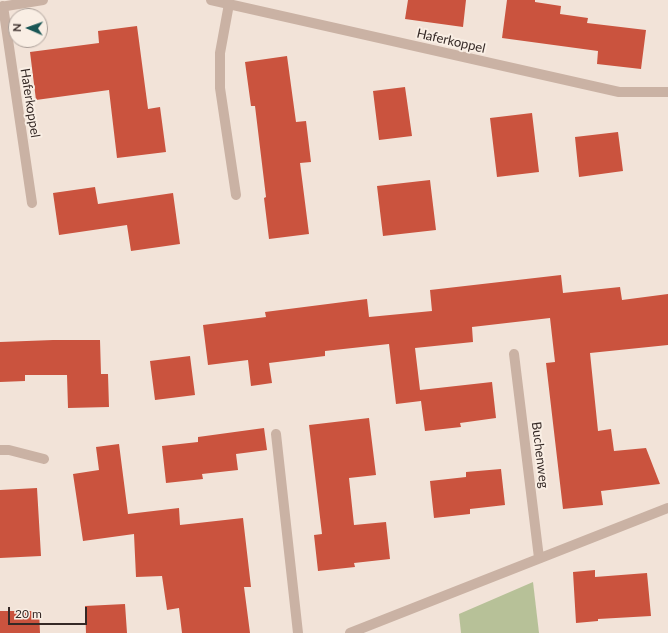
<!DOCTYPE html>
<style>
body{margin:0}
#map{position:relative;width:668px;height:633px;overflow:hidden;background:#f2e3d8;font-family:Lato,sans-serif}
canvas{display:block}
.north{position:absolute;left:8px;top:8px;width:40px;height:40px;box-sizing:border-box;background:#f9eee4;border:1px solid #ab9f98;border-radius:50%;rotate:272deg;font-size:11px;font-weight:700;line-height:16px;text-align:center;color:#352926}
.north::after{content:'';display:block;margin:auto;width:14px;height:18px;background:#1a5756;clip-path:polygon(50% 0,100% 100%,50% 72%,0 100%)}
.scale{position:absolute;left:8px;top:607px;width:79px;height:18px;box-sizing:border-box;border:2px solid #352926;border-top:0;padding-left:5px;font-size:12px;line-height:14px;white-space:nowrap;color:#352926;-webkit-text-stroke:3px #f9eee4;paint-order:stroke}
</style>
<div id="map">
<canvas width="668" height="633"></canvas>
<div class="north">N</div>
<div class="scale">20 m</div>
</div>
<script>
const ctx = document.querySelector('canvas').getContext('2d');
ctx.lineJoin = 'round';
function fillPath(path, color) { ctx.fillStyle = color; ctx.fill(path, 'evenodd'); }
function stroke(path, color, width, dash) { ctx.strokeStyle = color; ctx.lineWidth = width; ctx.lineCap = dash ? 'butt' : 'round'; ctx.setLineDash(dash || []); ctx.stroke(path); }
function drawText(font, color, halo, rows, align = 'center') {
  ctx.font = font + ' Lato,sans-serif'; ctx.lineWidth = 4; ctx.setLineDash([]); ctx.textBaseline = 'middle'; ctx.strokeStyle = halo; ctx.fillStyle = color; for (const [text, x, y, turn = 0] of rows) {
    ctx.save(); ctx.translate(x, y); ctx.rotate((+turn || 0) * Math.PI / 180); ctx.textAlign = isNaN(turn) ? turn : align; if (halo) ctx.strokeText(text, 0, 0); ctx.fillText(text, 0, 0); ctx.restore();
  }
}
const green = new Path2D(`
 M533,582L539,633H461L459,614Z`);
const building = new Path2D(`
 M408,0H466L463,27L405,19Z
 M507,0H535V2L561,6L560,14L588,18L587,23L646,30L641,69L597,64L598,51L502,38Z
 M137,26L148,109L160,107L166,152L117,158L109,90L36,100L30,52L99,43L98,31Z
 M287,56L296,122L306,121L311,162L300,163L309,234L269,239L264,198L266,197L255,106H251L245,62Z
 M405,87L412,136L379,140L373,91Z
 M532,113L539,172L497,177L490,118Z
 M618,132L623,171L579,177L575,137Z
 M430,180L436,230L383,236L377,186Z
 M95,187L98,204L173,193L180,244L131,251L127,225L59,235L53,193Z
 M561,275L563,293L620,287L622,300L668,294V345L590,353L598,431L611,429L614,451L646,448L660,484L601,491L603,505L563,509L546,363L555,362L550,318L472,327L473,342L415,348L420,390L492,382L496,418L460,423L461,427L425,431L421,401L396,404L389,344L325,351V356L269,363L272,383L251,386L248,360L208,365L203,325L266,317L265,312L367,299L369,317L432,311L430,290Z
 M53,340H100L101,374H108L109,407L68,408L67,375H25V381L0,382V342Z
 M190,356L195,395L155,400L150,361Z
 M369,418L376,475L349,478L354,525L386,522L390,559L354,563L355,567L318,571L314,535L322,534L309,425Z
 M264,428L267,450L236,454L238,470L202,474L203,479L166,483L162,446L198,442V437Z
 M119,444L128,514L179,508L180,525L243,518L251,587H244L250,633H182L179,608L167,610L162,576L136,577L134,534L83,541L73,474L99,470L96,447Z
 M501,469L505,505L470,509V514L434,518L430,481L466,477V472Z
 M37,488L41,556L0,558V490Z
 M595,570V577L647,573L651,616L598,619V621L576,623L573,572Z
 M125,604L127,633H86L85,606Z
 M0,611H39L40,633H0Z`);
const minor = new Path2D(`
 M211,0L619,92H668
 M229,4L220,53V88L236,195
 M3,6L32,203
 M0,7L43,0
 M514,354L539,558
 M276,434L298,633
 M0,450H9L44,459
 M350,633L668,508`);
const streetNames = [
 ["Haferkoppel",451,41,13],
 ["Haferkoppel",30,103,81],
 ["Buchenweg",540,455,83]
];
fillPath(green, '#b7c198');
fillPath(building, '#ca533e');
stroke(minor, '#cab2a4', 10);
drawText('13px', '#352926', '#f9eee4', streetNames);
</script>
